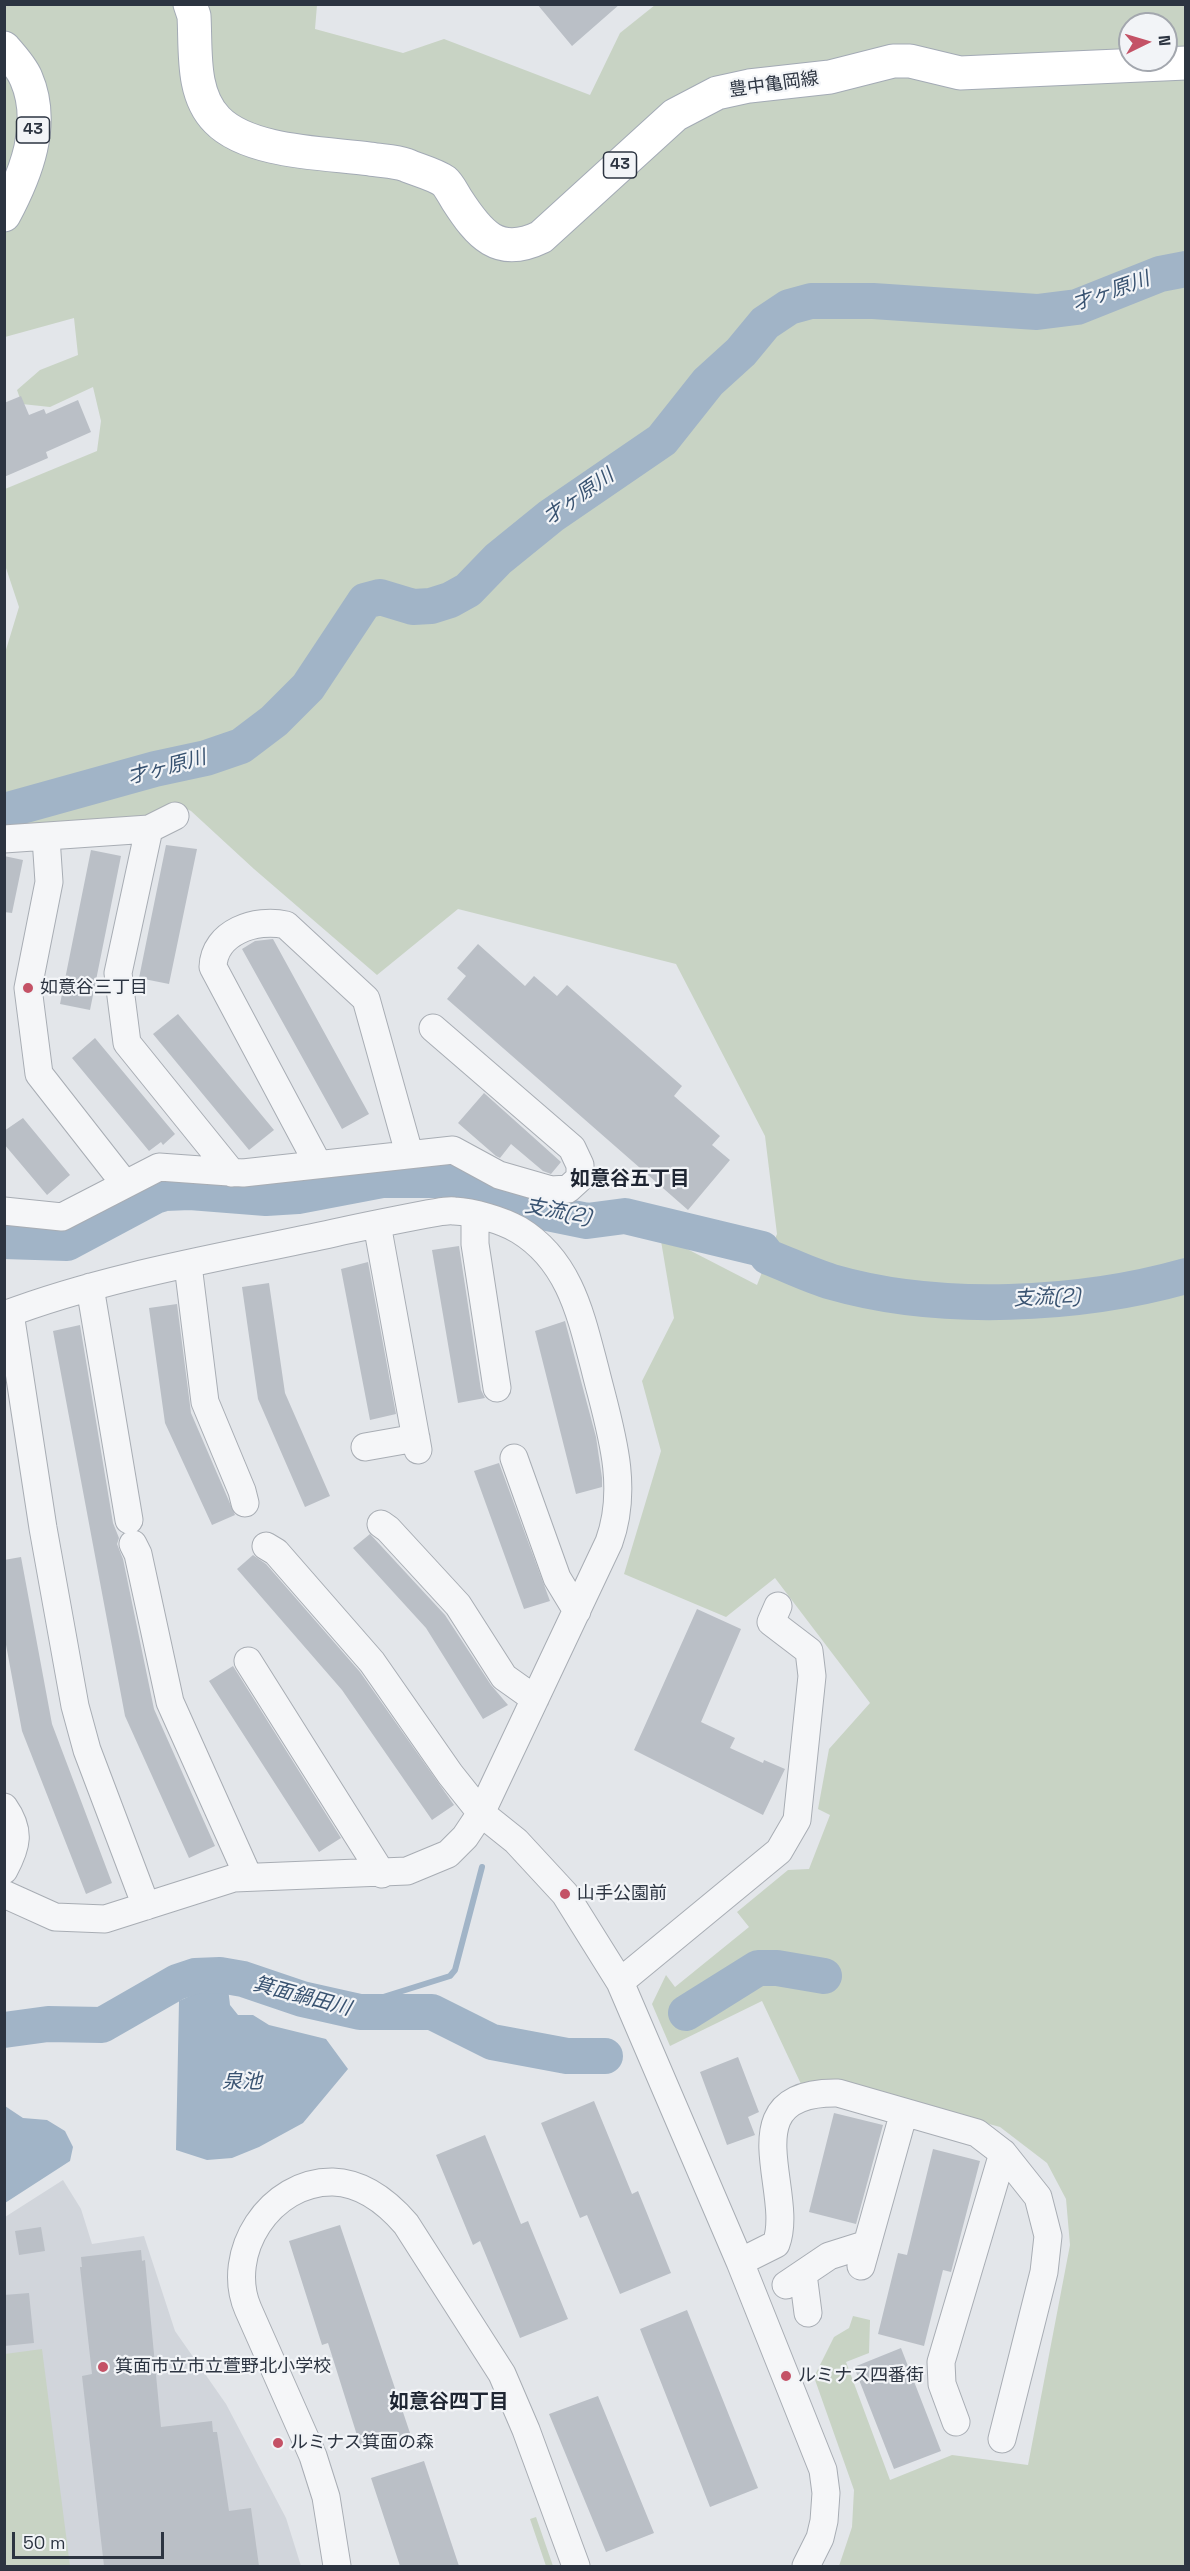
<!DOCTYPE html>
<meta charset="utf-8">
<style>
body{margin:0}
#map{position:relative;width:1190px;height:2571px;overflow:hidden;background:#e3e6ea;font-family:"Space Grotesk",sans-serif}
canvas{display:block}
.frame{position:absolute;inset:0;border:6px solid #2c3441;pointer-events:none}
.north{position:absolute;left:1118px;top:12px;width:60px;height:60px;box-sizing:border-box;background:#f2f4f7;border:2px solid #a3a7ae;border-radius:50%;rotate:85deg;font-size:16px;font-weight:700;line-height:24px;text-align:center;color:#2c3441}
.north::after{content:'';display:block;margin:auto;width:21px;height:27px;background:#c45266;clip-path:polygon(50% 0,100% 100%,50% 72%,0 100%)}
.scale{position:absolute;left:12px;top:2532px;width:152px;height:27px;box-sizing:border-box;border:3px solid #2c3441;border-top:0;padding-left:8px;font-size:18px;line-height:21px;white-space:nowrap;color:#2c3441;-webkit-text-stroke:4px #f2f4f7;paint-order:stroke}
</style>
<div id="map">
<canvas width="1190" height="2571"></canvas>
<div class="frame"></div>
<div class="north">N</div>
<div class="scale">50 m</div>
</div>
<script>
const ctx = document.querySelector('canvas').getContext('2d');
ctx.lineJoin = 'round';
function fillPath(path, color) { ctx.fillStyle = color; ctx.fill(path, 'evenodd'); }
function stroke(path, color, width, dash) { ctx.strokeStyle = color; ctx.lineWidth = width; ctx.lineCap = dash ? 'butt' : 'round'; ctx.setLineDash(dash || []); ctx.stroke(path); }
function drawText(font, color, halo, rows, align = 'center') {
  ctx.font = font + ' "Space Grotesk","Noto Sans JP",sans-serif'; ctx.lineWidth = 4.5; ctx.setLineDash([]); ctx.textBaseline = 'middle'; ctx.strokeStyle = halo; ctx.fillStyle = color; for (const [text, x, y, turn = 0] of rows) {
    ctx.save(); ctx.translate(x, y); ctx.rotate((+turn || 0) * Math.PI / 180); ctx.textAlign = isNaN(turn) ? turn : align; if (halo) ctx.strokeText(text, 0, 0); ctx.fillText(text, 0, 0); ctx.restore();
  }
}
const built = new Path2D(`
 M63,2180L81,2209L92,2244L144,2236L175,2331L226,2404L286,2518L301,2566H5V2217Z`);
const green = new Path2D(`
 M5,5H317L315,29L403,53L444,39L590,95L620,33L655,5H1185V2566H839L852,2527L854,2490L814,2377L834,2337L849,2328L853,2316L870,2320L869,2353L846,2362L890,2480L952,2455L1028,2465L1070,2245L1066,2199L1047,2163L1000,2127L834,2081L801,2084L762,2001L670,2046L652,2004L666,1975L675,1987L749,1927L737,1912L788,1870L809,1869L830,1815L818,1809L829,1749L870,1703L775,1578L726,1617L624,1574L661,1451L642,1381L674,1318L660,1235L757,1285L777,1234L765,1136L676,964L458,909L377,975L254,869L191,811L174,803L143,820L16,830L10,805L4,801L5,653L19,607L5,565V489L97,451L101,421L93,387L50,407L22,404L17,390L40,370L78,355L74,318L5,337ZM1130,24H1166V60H1130Z
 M42,2349L70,2566H5V2354Z
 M536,2517L553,2566H546L530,2519Z`);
const water = new Path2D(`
 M228,1988L230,2005L238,2015H253L269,2025L326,2039L348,2069L303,2123L259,2147L232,2158L207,2160L176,2150L179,2001L205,1989Z
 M5,2106L23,2118L47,2120L65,2131L73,2147L70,2161L5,2203Z`);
const stream = new Path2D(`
 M345,2009L450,1976L455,1970L482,1867`);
const river = new Path2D(`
 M4,811L155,769L206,758L241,746L274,721L308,687L365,601L380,597L413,607L431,606L450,600L468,590L498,559L551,516L662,440L708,382L741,352L765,323L789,307L811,301H873L1037,312L1077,307L1160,274L1186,269
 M4,1241L67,1243L155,1196L165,1193L190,1192L266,1198L298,1196L382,1180H446L538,1211L587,1221L625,1216L762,1249L768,1257C789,1265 811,1276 832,1282C939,1313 1080,1306 1186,1276
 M686,2013L758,1968H777L824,1976
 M4,2030L48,2024L102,2025L177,1982L195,1976L220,1975L243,1979L302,1999L360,2012H432L492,2042L567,2056H605`);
const building = new Path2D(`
 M537,4H620L572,46Z
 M21,396L29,415L44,409L46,414L78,400L91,432L46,452L48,458L4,477V403Z
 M166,845L197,849L169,984L139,978Z
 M91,850L121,856L90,1010L60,1004Z
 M4,856L23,860L12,913L4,912Z
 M273,939L369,1114L342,1129L242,949L255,941Z
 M478,944L525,986L534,976L557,996L567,985L682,1086L674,1096L720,1136L712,1145L730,1160L688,1210L447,999L466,976L457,968Z
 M178,1014L274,1130L249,1150L153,1034Z
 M95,1038L175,1134L163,1145L161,1142L149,1151L72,1058Z
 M484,1093L561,1162L551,1174L543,1171L511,1144L500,1158L496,1156L458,1123Z
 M23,1118L70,1175L47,1195L4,1144V1131Z
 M459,1246L481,1390L485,1398L458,1403L432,1250Z
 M368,1262L396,1414L370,1420L341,1269Z
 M269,1283L285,1393L330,1496L305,1507L258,1399L242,1287Z
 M177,1304L191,1413L235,1515L212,1525L165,1423L149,1308Z
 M565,1321L596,1437L602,1478V1487L576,1494L535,1331Z
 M80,1325L113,1523L119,1538L117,1544L123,1559L154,1709L215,1846L189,1858L125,1716L53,1331Z
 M499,1463L550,1601L524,1609L474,1471Z
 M370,1534L445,1615L491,1685L508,1705L483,1719L426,1628L353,1548Z
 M253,1555L266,1564L360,1672L454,1805L432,1820L342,1690L237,1569Z
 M21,1557L52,1724L112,1883L86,1894L22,1731L4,1634V1560Z
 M697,1609L741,1629L701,1722L735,1738L730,1748L763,1763L764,1760L785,1769L763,1815L634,1750Z
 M233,1666L341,1838L319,1852L209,1681Z
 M738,2057L759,2112L748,2117L755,2135L727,2145L700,2072Z
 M594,2101L632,2194L638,2191L671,2273L620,2294L587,2215L580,2218L541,2123Z
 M834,2113L883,2125L856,2224L809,2212Z
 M485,2135L521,2224L528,2221L568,2319L520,2338L480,2241L473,2245L436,2155Z
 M933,2149L980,2161L951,2272L943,2270L924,2346L878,2334L898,2253L907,2255Z
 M340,2225L410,2433L361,2448L328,2343L322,2345L289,2241Z
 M41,2227L45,2251L19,2255L15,2231Z
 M141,2250L142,2261L145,2260L161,2427L212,2421L213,2432H217L229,2511L251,2508L259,2566H104L82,2376L92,2374L80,2267H82L81,2257Z
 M29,2293L34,2343L4,2346V2295Z
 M687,2310L758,2488L710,2507L640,2329Z
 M901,2348L941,2451L894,2469L854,2367Z
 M598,2396L654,2533L606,2552L549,2414Z
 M424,2461L459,2566H400L371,2478Z`);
const minor = new Path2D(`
 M149,829L118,973L127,1043L232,1173
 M46,838L49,882L28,988L39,1074L125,1184
 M4,839L149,829L175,816
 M318,1164L213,967C214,932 256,918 286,925L366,999L409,1153
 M4,1211L62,1217L159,1167L243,1173L453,1150L499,1175L551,1190L568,1189L580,1178V1165L572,1148L433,1028
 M475,1216V1244L497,1388
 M377,1224L418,1450
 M188,1265L205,1402L242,1491L245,1503
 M90,1287L129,1520
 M10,1313L43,1528L75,1706L87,1750L146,1906
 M4,1315C110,1275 224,1257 334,1233C365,1226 396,1220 427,1214C436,1213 446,1210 454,1211C473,1212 502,1220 519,1230C570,1261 581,1316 595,1369C609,1426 630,1484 609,1542L481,1813L450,1774L372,1662L276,1552L266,1546
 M365,1447L416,1438
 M514,1458L557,1578L577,1611
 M381,1524L388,1529L458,1605L504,1677L535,1699
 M133,1544L138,1554L170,1702L248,1876
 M248,1661L382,1874
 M4,1807C21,1831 17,1846 4,1870
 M4,1894L55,1917L105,1919L234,1878L407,1871L448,1854L465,1837L481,1813L516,1841L565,1894L620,1982L740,2262L823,2470L826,2493L824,2521L820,2538L806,2566
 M620,1982L779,1851L797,1820L812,1676L809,1651L771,1622L778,1606
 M740,2262L776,2244C796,2192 727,2091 838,2093L977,2133L1003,2153L1038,2197L1048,2236L1044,2272L1002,2439
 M861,2266L904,2112
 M803,2274L808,2313
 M786,2285L829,2256L867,2244
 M956,2422L942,2384L941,2362L1003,2153
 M337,2566L326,2497L313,2456L248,2309C224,2253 270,2181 333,2182C363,2183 387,2202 406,2224L502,2374L526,2430L576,2566`);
const major = new Path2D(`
 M190,4L194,16C196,50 191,94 217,120C249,153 326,153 370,159C381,161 395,161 406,165C417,170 434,174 444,181C449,185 453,194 457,200C479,234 498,258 541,237L675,115L717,93L749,86L830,77L893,61H910L960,73L1186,63
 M4,48C12,57 22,68 26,78C46,124 26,174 4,215`);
const markers = [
 [28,988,6,"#c45266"],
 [565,1894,6,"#c45266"],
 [103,2367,6,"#c45266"],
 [786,2376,6,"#c45266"],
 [278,2443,6,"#c45266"]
];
const shields = [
 [33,130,33],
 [620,165,33]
];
const shieldNames = [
 ["43",33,130],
 ["43",620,165]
];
const streetNames = [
 ["豊中亀岡線",774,85,-8]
];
const poiNames = [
 ["如意谷三丁目",40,988],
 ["山手公園前",577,1894],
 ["箕面市立市立萱野北小学校",115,2367],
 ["ルミナス四番街",798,2376],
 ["ルミナス箕面の森",290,2443]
];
const waterNames = [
 ["才ヶ原川",1111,292,-19],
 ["才ヶ原川",579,497,-35],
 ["才ヶ原川",167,768,-15],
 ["支流(2)",558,1212,10],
 ["支流(2)",1047,1298,-3],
 ["箕面鍋田川",302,1997,15],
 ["泉池",242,2083]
];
const neighbourhoodNames = [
 ["如意谷五丁目",630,1180],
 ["如意谷四丁目",449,2403]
];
fillPath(built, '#d1d5db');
fillPath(green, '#c8d3c4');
fillPath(water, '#a1b4c7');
stroke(stream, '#a1b4c7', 6);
stroke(river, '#a1b4c7', 36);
fillPath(building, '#babfc6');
stroke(minor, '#a8adb4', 29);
stroke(major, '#a3aab5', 35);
stroke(minor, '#f5f6f8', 27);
stroke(major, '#fff', 33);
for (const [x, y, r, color] of markers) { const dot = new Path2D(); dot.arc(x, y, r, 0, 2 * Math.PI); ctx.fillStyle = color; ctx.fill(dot); stroke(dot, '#f2f4f7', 2); }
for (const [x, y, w] of shields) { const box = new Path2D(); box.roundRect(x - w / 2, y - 13, w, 26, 4.5); ctx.fillStyle = '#f2f4f7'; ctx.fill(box); stroke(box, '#2c3441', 1.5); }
drawText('bold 16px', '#2c3441', null, shieldNames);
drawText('18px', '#2c3441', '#f2f4f7', streetNames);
drawText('18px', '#2c3441', '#f2f4f7', poiNames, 'left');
drawText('italic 20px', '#395371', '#f2f4f7', waterNames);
drawText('bold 20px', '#1e2532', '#f2f4f7', neighbourhoodNames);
</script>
